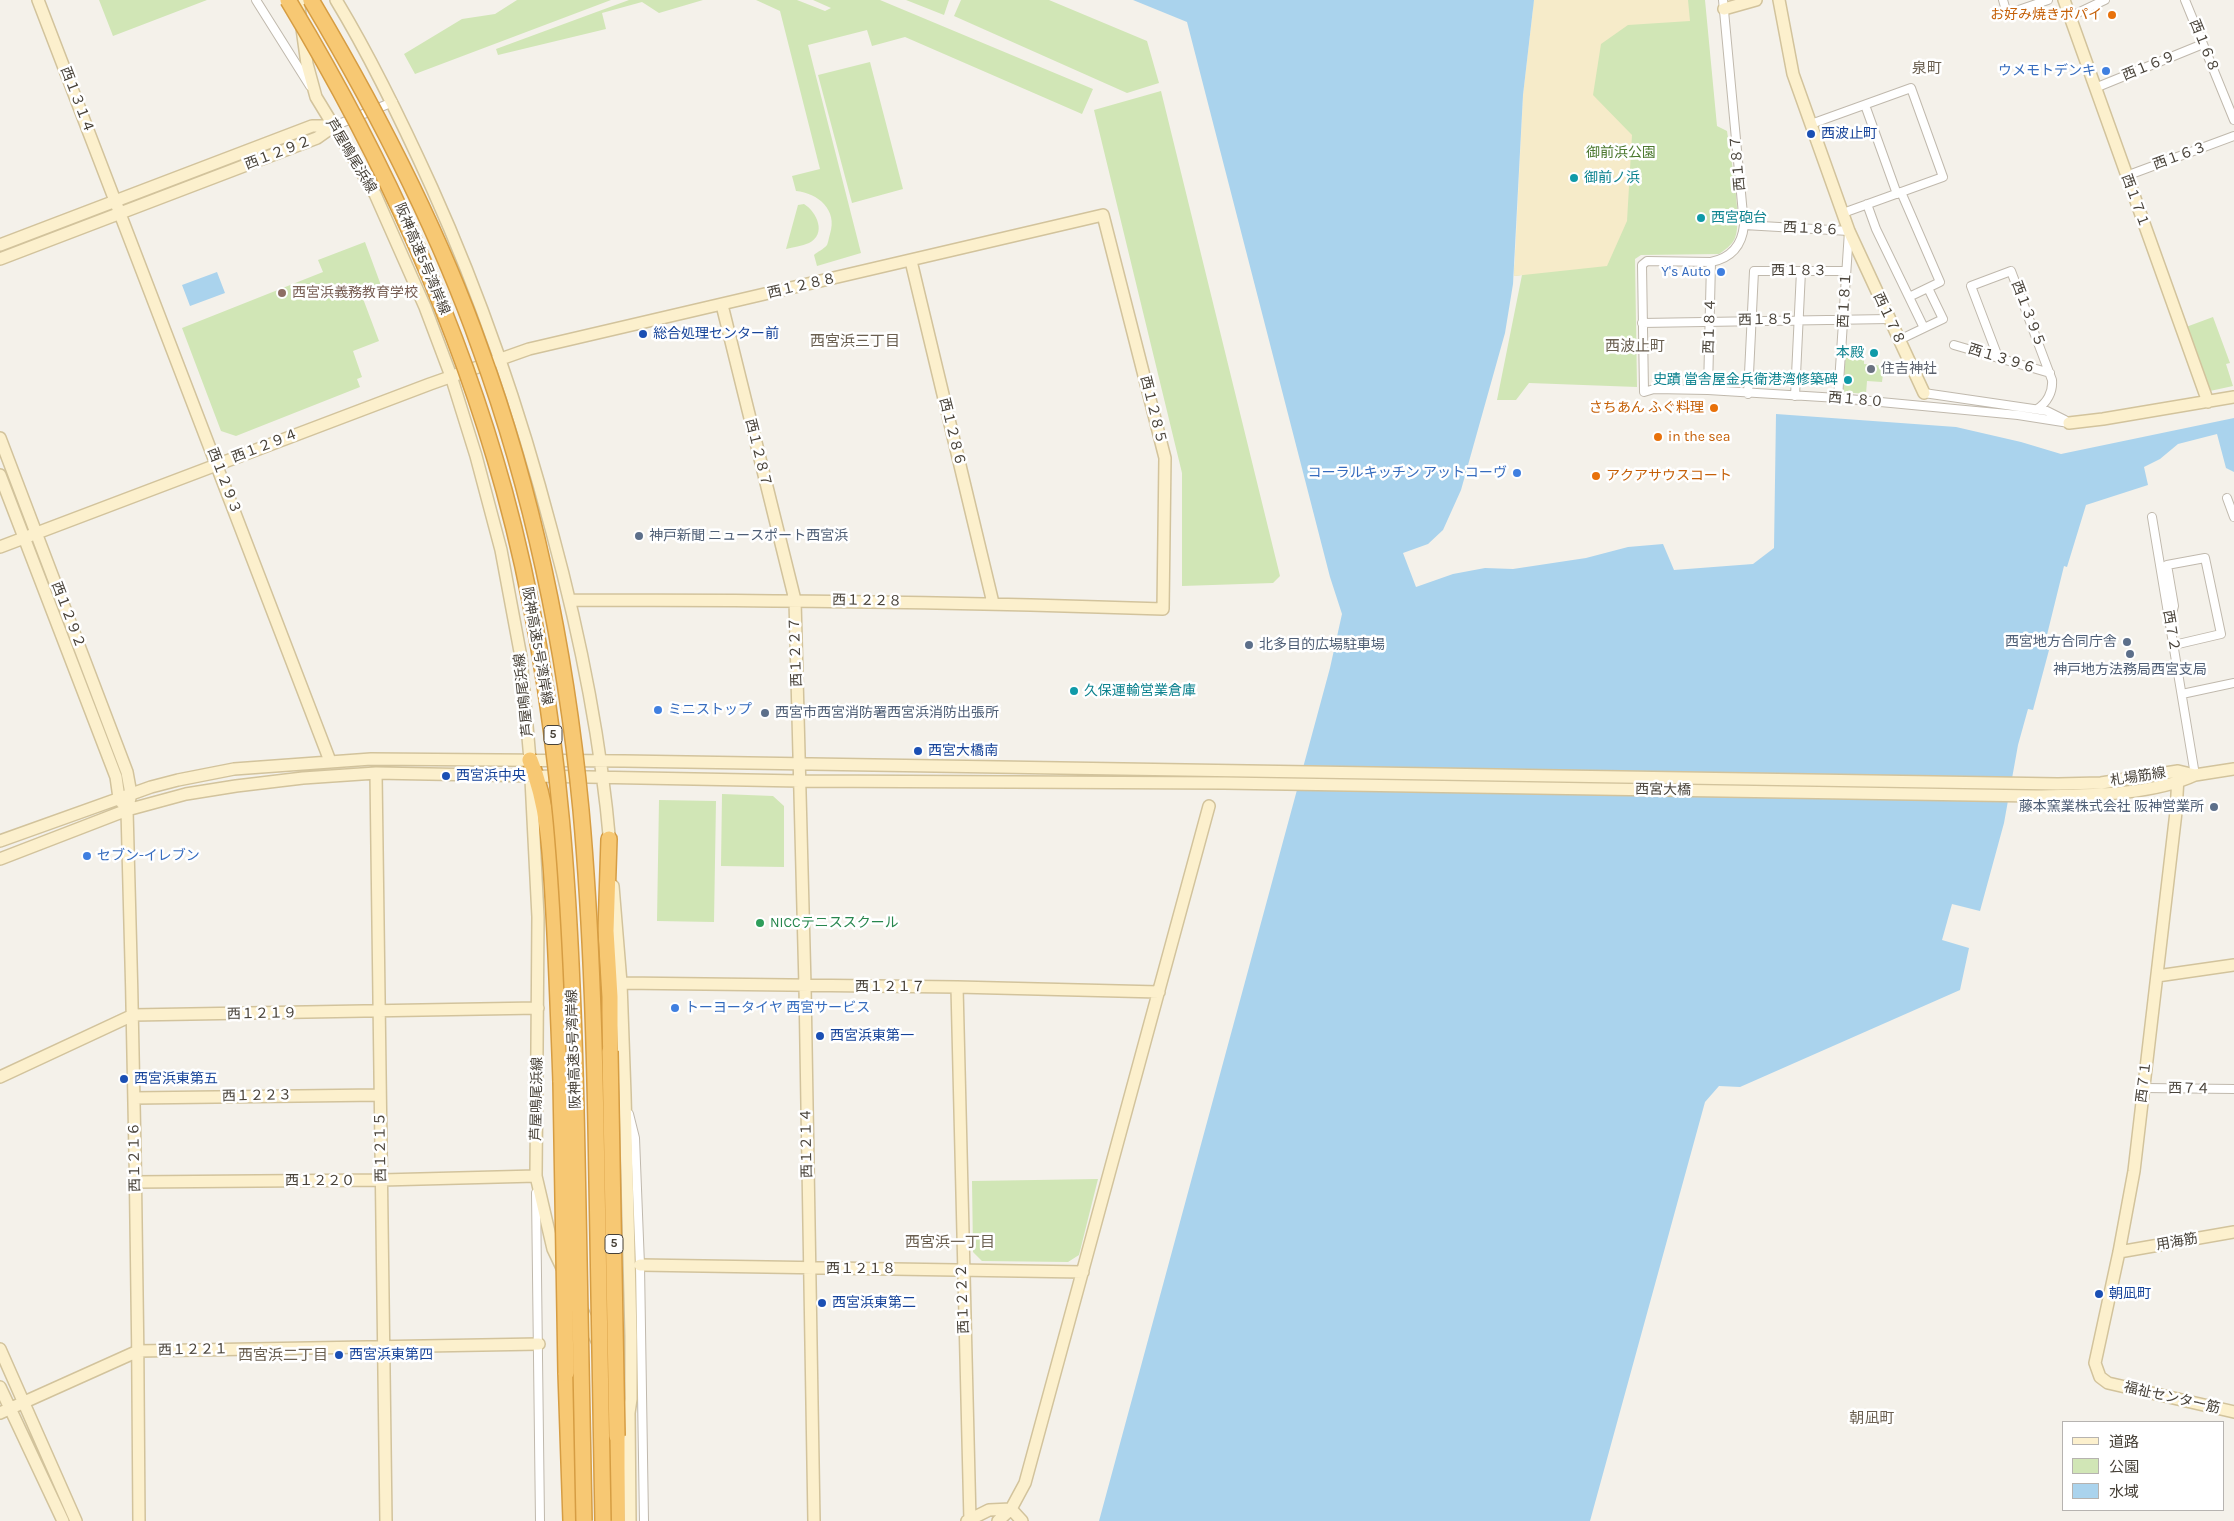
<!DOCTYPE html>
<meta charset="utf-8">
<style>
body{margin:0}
#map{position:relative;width:2234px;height:1521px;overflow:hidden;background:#f4f1ea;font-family:Karla,"Noto Sans JP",sans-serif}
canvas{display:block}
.legend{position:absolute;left:2062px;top:1421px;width:162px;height:90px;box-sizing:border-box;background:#fff;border:1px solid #b6b3b0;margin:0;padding:6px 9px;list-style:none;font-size:15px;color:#484239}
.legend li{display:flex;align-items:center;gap:10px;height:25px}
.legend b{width:25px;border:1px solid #b6b3b0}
</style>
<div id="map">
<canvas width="2234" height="1521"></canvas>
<ul class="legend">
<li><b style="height:6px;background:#fcf0cd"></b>道路</li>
<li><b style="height:14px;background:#d1e6b6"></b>公園</li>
<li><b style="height:14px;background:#aad3ed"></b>水域</li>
</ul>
</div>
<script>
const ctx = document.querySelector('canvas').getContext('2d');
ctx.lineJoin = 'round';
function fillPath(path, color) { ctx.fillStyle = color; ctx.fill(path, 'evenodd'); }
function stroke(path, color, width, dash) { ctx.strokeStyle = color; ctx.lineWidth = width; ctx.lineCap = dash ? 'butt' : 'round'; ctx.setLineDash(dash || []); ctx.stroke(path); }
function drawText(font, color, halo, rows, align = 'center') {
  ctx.font = font + ' Karla,"Noto Sans JP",sans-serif'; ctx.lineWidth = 5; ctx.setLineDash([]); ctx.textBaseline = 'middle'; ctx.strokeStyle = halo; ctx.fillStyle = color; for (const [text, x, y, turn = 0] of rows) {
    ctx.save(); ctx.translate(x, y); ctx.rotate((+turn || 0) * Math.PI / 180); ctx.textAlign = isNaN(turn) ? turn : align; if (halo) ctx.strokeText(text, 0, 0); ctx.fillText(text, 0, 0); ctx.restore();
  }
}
const green = new Path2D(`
 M99,0H207L113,36Z
 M517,0H611L415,74L404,54L462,19L495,14Z
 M629,0H703L659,13L642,2L602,13L606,29L498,55L496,49Z
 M756,0H797L825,11L831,8L813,0H880L1093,89L1082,114L905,37L872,46L867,30L808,45L861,253L817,266L814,255C817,252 824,249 827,245C828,243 829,237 830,234C838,210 818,193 796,191L792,176L820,169L780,11Z
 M906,0H949L944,15Z
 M961,0H1049L1147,41L1159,83L1127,93L954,16Z
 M1534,0H1705L1717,126L1727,131C1730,152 1743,222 1735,238C1732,245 1725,250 1719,254L1641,255L1635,259L1637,387L1529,383L1516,400H1497L1522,275L1514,276Z
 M870,62L903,189L852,203L818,75Z
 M1161,91L1280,576L1273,583L1182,586V473L1094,110Z
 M804,204C817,212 827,234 809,243C802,246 793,247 786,249L798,205Z
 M365,242L382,288L362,296L379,341L353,351L362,377L357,379L360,387L236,436L221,431L182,328L323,272L318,260Z
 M2213,317L2230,363L2226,364L2233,386L2210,391L2186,327Z
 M1846,351L1864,352V364L1884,366L1882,382L1867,381L1866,394L1843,392Z
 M722,794L773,796L784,806V867L721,866Z
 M659,800L716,801L714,922L657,921Z
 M1098,1179L1079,1255L1068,1262L982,1261L973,1252L972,1181Z`);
const sand = new Path2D(`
 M1534,0H1688L1690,21L1628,25L1601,44L1593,95L1632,135L1627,221L1607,266L1514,276L1523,95Z`);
const water = new Path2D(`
 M1133,0H1534L1523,95L1513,284L1505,333L1461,490L1443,530L1428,544L1403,553L1416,587L1453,574L1485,568L1513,569L1586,558L1628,547L1663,544L1674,570L1753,564L1774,548L1776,414L1956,427L2021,442L2061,454L2234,418V472L2226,468L2217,434L2178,444L2160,459L2144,467L2148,485L2086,505L2067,567L2064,566L2044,647L2049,650L2033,710L2028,709L2018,745L2004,823L1980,911L1952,904L1942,940L1969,948L1960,990L1740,1087L1719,1086L1705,1102L1590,1521H1099L1330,668L1342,614L1330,577L1187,22Z
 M217,272L225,293L190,306L182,285Z`);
const street = new Path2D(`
 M256,0L310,86
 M1723,0L1744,225C1742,246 1731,258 1711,262L1647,261L1642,265L1644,392L1654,389L1708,390L1838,398L2018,415L2069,423
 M2003,0L2007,14L2048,0
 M2185,0L2234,120
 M2069,17L2105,0
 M2095,88L2203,44
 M1865,105L1897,194
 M1811,124L1911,88L1943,177L1843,213
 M334,126L393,102
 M2126,176L2234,136
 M1901,192L1940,282L1909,297
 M1867,204L1876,229L1924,328L1899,340
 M1744,225L1849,231L1838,398
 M1642,323L1889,319
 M1924,328L1943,319L1928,288
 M1954,345L2050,373
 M1998,357L1971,286L2011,271L2052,380C2053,392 2047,403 2037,409
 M1708,390L1711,262
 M1924,393L2047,411L2065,420
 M1748,394L1754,271H1846
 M1795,396L1801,271
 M2227,498L2234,517
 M2152,517L2195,775
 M2171,617L2174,606L2167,565L2205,558L2221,634L2174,645
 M2182,694L2234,683
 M2144,1088L2234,1089
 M629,1114L635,1138L640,1265L644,1521
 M536,1193L540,1521`);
const secondary = new Path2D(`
 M38,0L330,761
 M298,0L307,64L316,97L375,194L425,307L451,376L476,456L501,550L521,657L530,760L538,917L536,1176L553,1249L563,1270
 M336,0C373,61 403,124 432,188C482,299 521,414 552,532C580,635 601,739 610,845
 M1779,0L1793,74L1849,231L1924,393
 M2064,0L2208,402
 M1724,9L1756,0
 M0,245L312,126H334
 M0,259L317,138L334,126
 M911,261L993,603
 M722,305L795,600L805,986L814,1521
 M2069,423L2103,419L2234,397
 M0,438L127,772L131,794L127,810C134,1047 138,1284 139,1521
 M0,475L116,777L119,798L122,803
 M0,547L430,384L529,349L1103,215L1165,458L1163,609C965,602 768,600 571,600
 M376,773L386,1521
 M2178,777L2176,812L2134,1171L2119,1252L2095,1363L2100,1377L2108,1383L2234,1412
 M0,841L151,787L178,780L234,769L371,759L624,761L2058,784L2101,783L2178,771L2195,775L2234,769
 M0,859L127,810L186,794L236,786L303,778L376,773L800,781L1224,783L2036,796C2086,795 2150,796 2195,775
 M613,886L621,983L625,1095L631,1336V1399L629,1413L630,1521
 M2157,976L2234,965
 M621,983L957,987L1159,992
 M957,987L970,1521
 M0,1077L133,1015L538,1008
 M134,1098L380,1095
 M135,1182L382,1180L536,1176
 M2119,1252L2234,1232
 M640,1265L1083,1272
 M582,1310L599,1345
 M0,1349L76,1521
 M0,1387L63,1521
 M0,1413L138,1351L539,1344
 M1011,1509L1022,1521
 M967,1521L989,1510L1011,1509
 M998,1521L1011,1509L1025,1483L1209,806`);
const highway = new Path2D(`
 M530,760C550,809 551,862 554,914C557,970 559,1026 561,1082
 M609,839L606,931L610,997V1051
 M566,1373L571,1521
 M617,1521V1436`);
const highwayBridge = new Path2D(`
 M288,0C381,154 456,316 504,490C564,708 573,933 577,1157C579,1278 582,1400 584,1521
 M311,0C377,111 437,226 480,348C534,496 566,653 581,810C592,933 595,1057 597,1181C599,1294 601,1408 603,1521
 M610,1051L617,1436
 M561,1082L566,1373`);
const markers = [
 [2112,15,5,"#e8710a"],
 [2106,71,5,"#3f7fe0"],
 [1811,134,5,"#1a4fb4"],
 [1574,178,5,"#0f9aa8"],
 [1701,218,5,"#0f9aa8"],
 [1721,272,5,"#3f7fe0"],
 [282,293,5,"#8d6e63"],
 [643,334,5,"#1a4fb4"],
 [1874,353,5,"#0f9aa8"],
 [1871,369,5,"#6b7280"],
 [1848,380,5,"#0f9aa8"],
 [1714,408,5,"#e8710a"],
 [1658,437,5,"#e8710a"],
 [1517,473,5,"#3f7fe0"],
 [1596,476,5,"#e8710a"],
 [639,536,5,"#5c6f8a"],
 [2127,642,5,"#5c6f8a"],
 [1249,645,5,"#5c6f8a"],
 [2130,654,5,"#5c6f8a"],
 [1074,691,5,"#0f9aa8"],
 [658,710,5,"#3f7fe0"],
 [765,713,5,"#5c6f8a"],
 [918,751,5,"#1a4fb4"],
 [446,776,5,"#1a4fb4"],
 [2214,807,5,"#5c6f8a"],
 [87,856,5,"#3f7fe0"],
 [760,923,5,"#2e9e5b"],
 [675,1008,5,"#3f7fe0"],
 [820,1036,5,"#1a4fb4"],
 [124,1079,5,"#1a4fb4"],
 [2099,1294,5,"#1a4fb4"],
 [822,1303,5,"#1a4fb4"],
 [339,1355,5,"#1a4fb4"]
];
const shields = [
 [553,735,18],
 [614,1244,18]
];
const shieldNames = [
 ["5",553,735],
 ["5",614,1244]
];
const foodNames = [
 ["お好み焼きポパイ",2102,15],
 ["さちあん ふぐ料理",1704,408],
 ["in the sea",1668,437,"left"],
 ["アクアサウスコート",1606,476,"left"]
];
const streetNames = [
 ["西１６８",2204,46,68],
 ["西１６９",2149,66,-22],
 ["西１３１４",77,100,69],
 ["西１２９２",278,153,-21],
 ["芦屋鳴尾浜線",351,156,59],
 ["西１６３",2180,156,-20],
 ["西１８７",1738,163,-95],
 ["西１７１",2135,201,70],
 ["西１８６",1811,229,3],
 ["阪神高速5号湾岸線",422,259,67],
 ["西１８３",1799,271],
 ["西１２８８",802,286,-13],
 ["西１８１",1845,300,-87],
 ["西１３９５",2028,314,69],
 ["西１７８",1889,319,65],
 ["西１８５",1766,320,-1],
 ["西１８４",1710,326,-88],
 ["西１３９６",2002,359,17],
 ["西１８０",1856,400,5],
 ["西１２８５",1153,410,76],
 ["西１２８６",952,432,76],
 ["西１２９４",265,446,-21],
 ["西１２８７",758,453,76],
 ["西１２９３",224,481,69],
 ["西１２２８",867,601,1],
 ["西１２９２",68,615,69],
 ["西７２",2171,631,80],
 ["阪神高速5号湾岸線",537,646,80],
 ["西１２２７",796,652,-92],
 ["芦屋鳴尾浜線",524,695,-96],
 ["札場筋線",2138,777,-9],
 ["西宮大橋",1663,790,1],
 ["西１２１７",890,987],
 ["西１２１９",262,1014,-1],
 ["阪神高速5号湾岸線",574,1049,-92],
 ["西７１",2144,1082,-83],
 ["西７４",2189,1089,1],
 ["西１２２３",257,1096,-1],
 ["芦屋鳴尾浜線",537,1099,-89],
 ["西１２１４",807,1143,-91],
 ["西１２１５",381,1147,-91],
 ["西１２１６",135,1157,-91],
 ["西１２２０",320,1181],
 ["用海筋",2177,1242,-10],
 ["西１２１８",861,1269],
 ["西１２２２",963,1299,-92],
 ["西１２２１",193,1350,-1],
 ["福祉センター筋",2172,1398,13]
];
const shopNames = [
 ["ウメモトデンキ",2096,71],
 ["Y's Auto",1711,272],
 ["コーラルキッチン アットコーヴ",1507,473],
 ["ミニストップ",668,710,"left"],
 ["セブン-イレブン",97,856,"left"],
 ["トーヨータイヤ 西宮サービス",685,1008,"left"]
];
const transitNames = [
 ["西波止町",1821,134],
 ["総合処理センター前",653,334],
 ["西宮大橋南",928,751],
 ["西宮浜中央",456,776],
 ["西宮浜東第一",830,1036],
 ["西宮浜東第五",134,1079],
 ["朝凪町",2109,1294],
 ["西宮浜東第二",832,1303],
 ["西宮浜東第四",349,1355]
];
const parkNames = [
 ["御前浜公園",1621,153]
];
const cultureNames = [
 ["御前ノ浜",1584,178],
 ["西宮砲台",1711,218],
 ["本殿",1864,353,"right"],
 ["史蹟 當舎屋金兵衛港湾修築碑",1838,380,"right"],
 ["久保運輸営業倉庫",1084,691]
];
const educationNames = [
 ["西宮浜義務教育学校",292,293]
];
const worshipNames = [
 ["住吉神社",1881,369]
];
const serviceNames = [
 ["神戸新聞 ニュースポート西宮浜",649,536],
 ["西宮地方合同庁舎",2117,642,"right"],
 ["北多目的広場駐車場",1259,645],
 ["神戸地方法務局西宮支局",2130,670,"center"],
 ["西宮市西宮消防署西宮浜消防出張所",775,713],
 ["藤本窯業株式会社 阪神営業所",2204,807,"right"]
];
const leisureNames = [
 ["NICCテニススクール",770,923]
];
const neighbourhoodNames = [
 ["泉町",1927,69],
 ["西宮浜三丁目",855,342],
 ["西波止町",1635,347],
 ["西宮浜一丁目",950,1243],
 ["西宮浜二丁目",283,1356],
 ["朝凪町",1872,1419]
];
fillPath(green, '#d1e6b6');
fillPath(sand, '#f6ebc9');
fillPath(water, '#aad3ed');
stroke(street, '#c0b9ad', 10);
stroke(secondary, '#d2c39c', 14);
stroke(highway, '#d69d43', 18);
stroke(street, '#fff', 8);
stroke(secondary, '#fcf0cd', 11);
stroke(highway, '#f7c873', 15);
stroke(highwayBridge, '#d69d43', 18, []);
stroke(highwayBridge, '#f7c873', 15);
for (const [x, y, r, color] of markers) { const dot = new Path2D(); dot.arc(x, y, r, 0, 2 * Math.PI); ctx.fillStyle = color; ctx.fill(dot); stroke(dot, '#fff', 2); }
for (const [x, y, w] of shields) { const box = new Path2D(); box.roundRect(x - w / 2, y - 9.5, w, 19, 4); ctx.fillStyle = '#fff'; ctx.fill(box); stroke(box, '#484239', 1); }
drawText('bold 12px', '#484239', null, shieldNames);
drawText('14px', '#c56008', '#fff', foodNames, 'right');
drawText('14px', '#484239', '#fff', streetNames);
drawText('14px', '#366cbe', '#fff', shopNames, 'right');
drawText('14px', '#164399', '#fff', transitNames, 'left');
drawText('14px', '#4b782e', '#fff', parkNames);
drawText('14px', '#0d838f', '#fff', cultureNames, 'left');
drawText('14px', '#785e54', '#fff', educationNames, 'left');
drawText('14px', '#5b616d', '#fff', worshipNames, 'left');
drawText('14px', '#4e5e75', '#fff', serviceNames, 'left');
drawText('14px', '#27864d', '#fff', leisureNames, 'left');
drawText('15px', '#6a5f50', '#fff', neighbourhoodNames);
</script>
